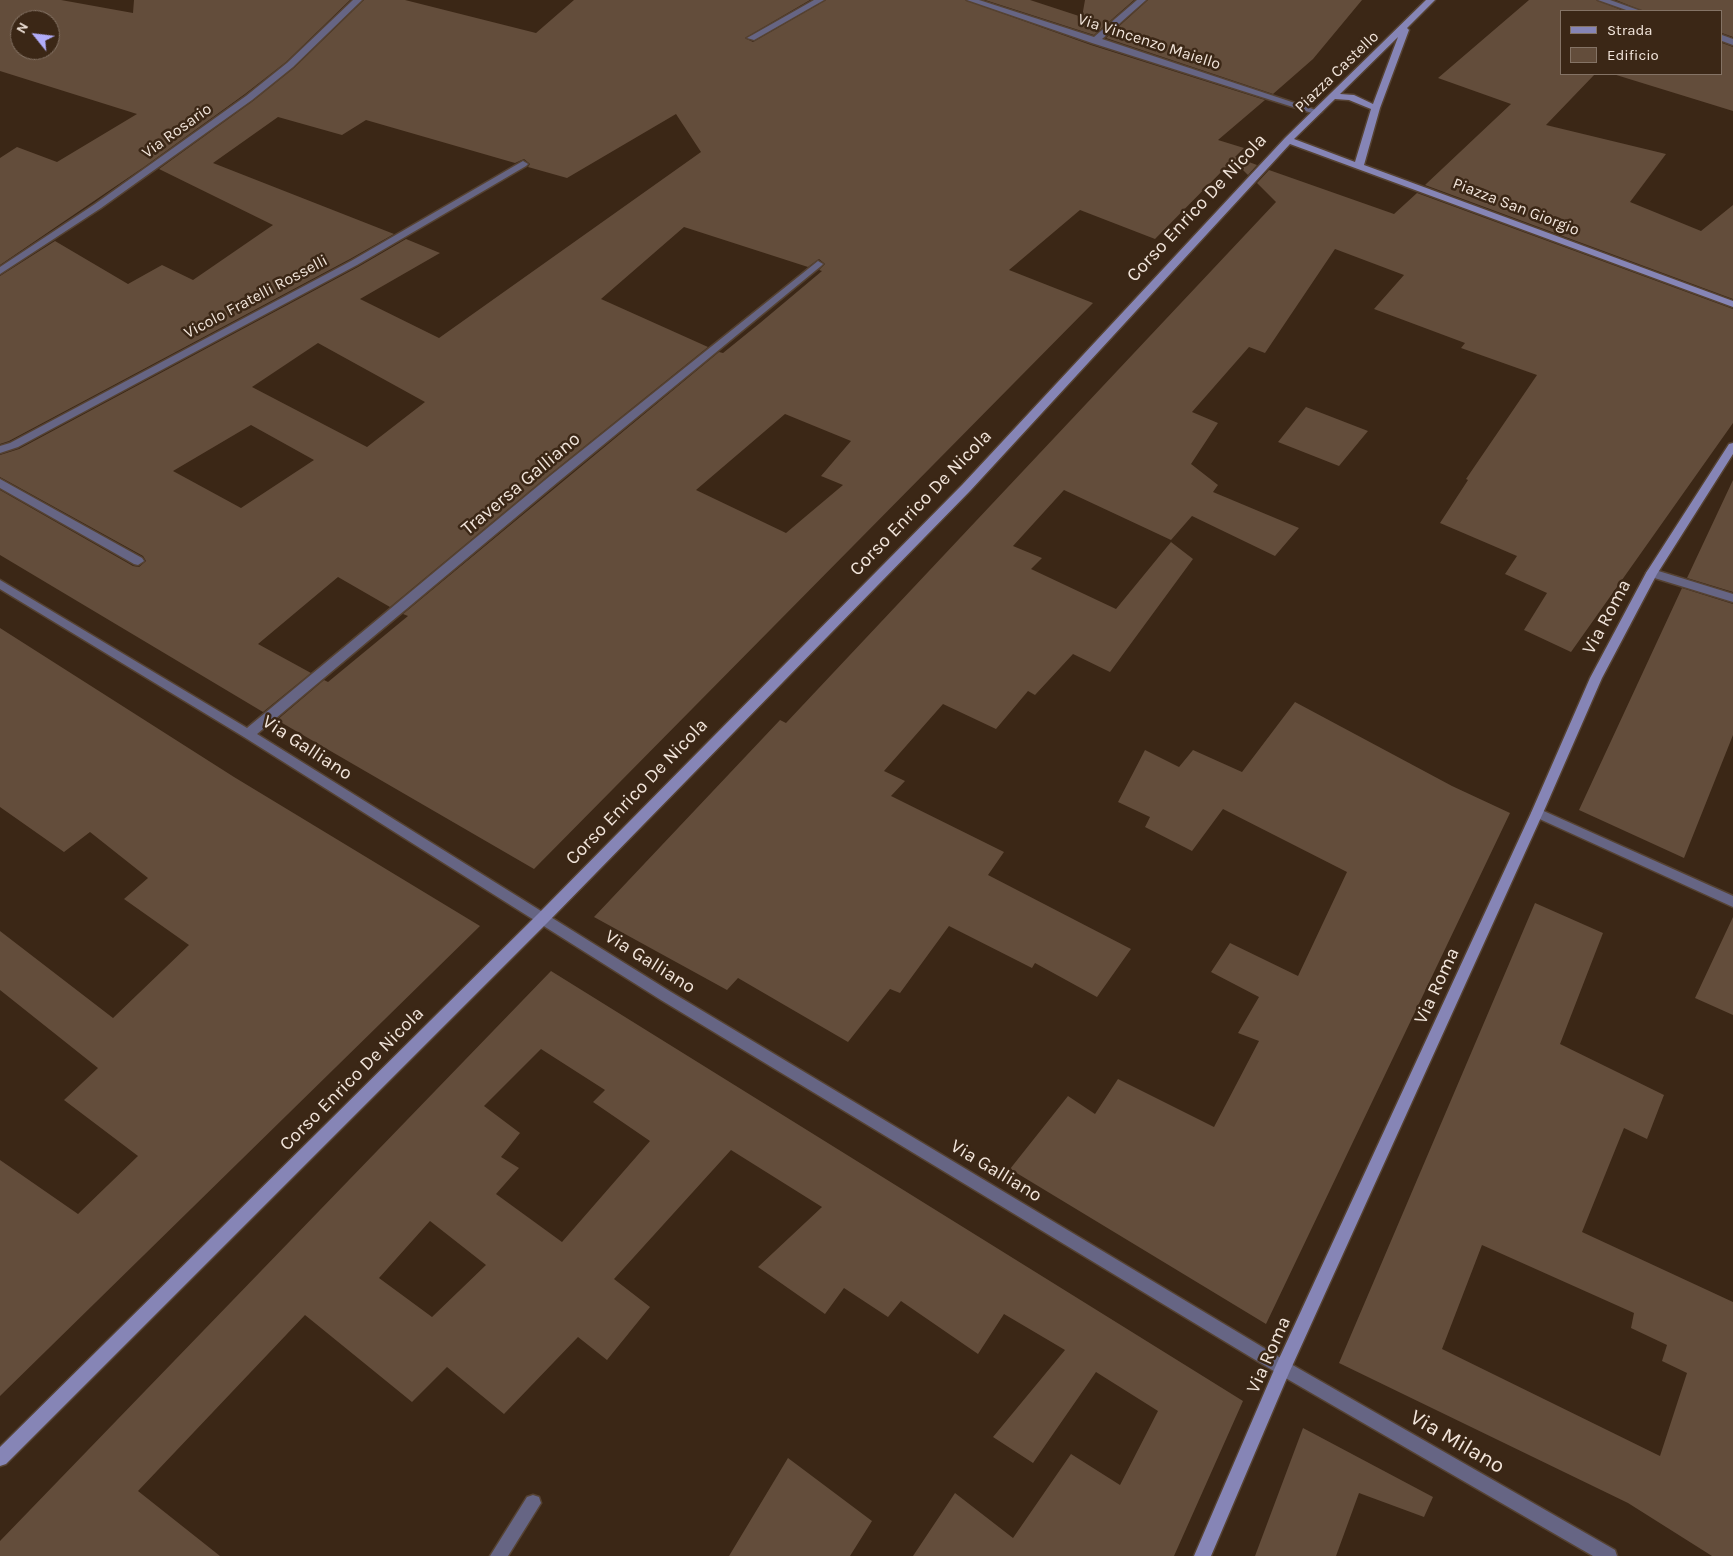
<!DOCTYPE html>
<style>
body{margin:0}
#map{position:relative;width:1733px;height:1556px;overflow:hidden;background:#3b2716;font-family:Karla,sans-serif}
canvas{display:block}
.legend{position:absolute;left:1560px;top:10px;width:162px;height:65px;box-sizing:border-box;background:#3b2716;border:1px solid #847365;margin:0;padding:6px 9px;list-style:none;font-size:15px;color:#f2e5db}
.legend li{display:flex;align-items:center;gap:10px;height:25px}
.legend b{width:25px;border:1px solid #847365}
.north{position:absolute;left:10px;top:10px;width:50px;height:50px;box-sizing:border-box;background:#3b2716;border:1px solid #847365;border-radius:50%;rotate:299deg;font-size:14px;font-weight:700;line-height:20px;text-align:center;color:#f2e5db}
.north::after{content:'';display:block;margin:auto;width:18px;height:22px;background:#b1adfa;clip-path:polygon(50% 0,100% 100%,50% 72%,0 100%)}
</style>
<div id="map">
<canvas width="1733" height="1556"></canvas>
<ul class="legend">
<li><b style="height:6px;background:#8685b6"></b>Strada</li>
<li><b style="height:14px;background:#634d3b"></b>Edificio</li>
</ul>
<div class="north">N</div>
</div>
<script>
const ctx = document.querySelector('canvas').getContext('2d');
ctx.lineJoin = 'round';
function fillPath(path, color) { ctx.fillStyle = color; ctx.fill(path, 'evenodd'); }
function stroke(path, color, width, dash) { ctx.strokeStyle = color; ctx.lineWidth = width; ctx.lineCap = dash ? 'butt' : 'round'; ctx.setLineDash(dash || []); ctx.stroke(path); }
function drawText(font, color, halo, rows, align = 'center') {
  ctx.font = font + ' Karla,sans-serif'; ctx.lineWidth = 5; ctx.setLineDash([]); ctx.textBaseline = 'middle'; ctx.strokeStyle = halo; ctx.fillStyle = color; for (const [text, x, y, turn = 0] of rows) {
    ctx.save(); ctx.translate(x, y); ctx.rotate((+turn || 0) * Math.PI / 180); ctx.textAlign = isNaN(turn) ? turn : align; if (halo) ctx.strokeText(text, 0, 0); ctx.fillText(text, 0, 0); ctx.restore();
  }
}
const building = new Path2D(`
 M0,0H61L133,13L134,0H350L286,62L245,94L144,167L0,265V158L17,147L57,162L137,114L0,71ZM20,20H50V50H20Z
 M364,0H405L536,33L574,0H810L745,38L753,42L826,0H965L1091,45L1265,100L1218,140L1244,148L1235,157L1257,165L1248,175L1233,160L1155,239L1080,210L1009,270L1093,303L534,869L277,720L324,680L328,682L408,616L403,614L719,352L723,353L760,323L822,271L819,270L825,264L819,259L808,267L684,227L601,299L708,347L549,475L390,607L338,577L258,644L311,673L263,712L0,555V490L133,566L139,567L146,561L143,556L0,477V455L19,449L358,267L406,239L440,253L360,299L439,338L701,152L676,114L567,178L528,167L530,164L524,159L515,163L366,120L342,135L278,117L213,163L394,234L350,259L9,441L0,444V276L55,241L128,284L162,265L193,280L273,225L159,169L253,101L294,68ZM318,343L425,402L367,447L252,387ZM785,414L851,441L821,476L843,485L786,533L696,490ZM251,425L314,460L241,508L173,471Z
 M985,0H1030L1082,17L1085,0H1134L1094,35Z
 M1148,0H1362L1313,59L1273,94L1106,38Z
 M1529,0H1596L1624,11H1562V74H1595L1546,125L1666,154L1630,202L1701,231L1733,205V299L1425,185L1511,104L1438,78Z
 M1616,0H1733V37L1722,33V11H1643Z
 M1722,43L1733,47V111L1613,74H1722Z
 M1269,170L1394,214L1417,193L1733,309V423L1571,652L1524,630L1547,593L1505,574L1517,556L1440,523L1468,480L1466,479L1537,375L1461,348L1465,343L1374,309L1404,275L1335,249L1265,353L1249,347L1192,412L1218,423L1191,464L1218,485L1213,492L1299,528L1275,556L1192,516L1171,540L1064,490L1013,546L1042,558L1031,569L1116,609L1171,542L1193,559L1110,672L1073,654L1035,695L1028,691L996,729L943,704L884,771L905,781L891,796L1004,852L988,875L1131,949L1097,997L1035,963L1032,968L949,926L900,993L890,989L848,1042L738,978L727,990L594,917L780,720L786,723L1276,202L1257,183Z
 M1306,407L1368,431L1339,466L1278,442Z
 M1733,480V592L1687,578Z
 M1682,588L1733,604V735L1684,858L1579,810Z
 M0,628L234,777L480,926L0,1396V1160L78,1214L138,1156L64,1100L98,1068L0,990V931L113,1018L189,945L124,899L148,878L90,832L64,852L0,807Z
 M1295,702L1452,786L1510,813L1266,1324L1010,1169L1068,1096L1095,1114L1118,1079L1214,1127L1259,1041L1238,1033L1259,997L1211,972L1230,943L1298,976L1347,872L1223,809L1192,851L1145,827L1150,817L1118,802L1145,750L1179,767L1193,750L1242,772Z
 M1535,903L1603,933L1560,1044L1664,1095L1647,1139L1624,1128L1582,1232L1733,1302V1556H1712L1628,1503L1339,1363ZM1482,1245L1634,1313L1631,1328L1667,1345L1662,1361L1687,1373L1660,1456L1442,1349Z
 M1733,917V1015L1695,998Z
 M551,971L1243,1401L1174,1556H913L955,1493L1013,1538L1071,1454L1120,1485L1158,1411L1096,1372L1033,1463L993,1437L1065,1350L1004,1314L978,1354L901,1301L888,1317L844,1288L825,1314L758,1267L822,1207L731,1150L614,1279L650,1307L607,1360L578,1337L504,1414L447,1367L412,1402L305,1315L138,1491L220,1556H0V1541ZM541,1049L605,1090L593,1102L650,1141L562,1242L496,1194L519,1168L501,1157L520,1133L484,1106ZM430,1221L486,1265L432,1317L379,1278Z
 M1303,1428L1433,1497L1424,1517L1359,1493L1336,1556H1255Z
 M788,1458L872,1521L850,1556H729Z`);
const street = new Path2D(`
 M353,0H362L293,67L252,100L101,208L0,274V267L95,204L246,96L287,63Z
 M814,0H824L754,40L747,38Z
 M967,0H979L1094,37L1137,0H1146L1102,39L1322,112L1315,114L1092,43Z
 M1598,0H1610L1641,11H1629Z
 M1722,35L1733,39V45L1722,41Z
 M523,161L528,164L526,166L357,265L18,447L0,453V446L10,443L351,261Z
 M818,261L823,264L821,266L558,482L257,734L671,992L1289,1363L1615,1550L1617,1556H1593L1277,1373L661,1000L244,737L0,589V580L247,728L550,476Z
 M0,479L142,558L144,561L138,565L134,564L0,488Z
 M1652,569L1733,594V602L1648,576L1646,573L1648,570Z
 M1537,808L1733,896V907L1533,816L1531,813L1533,810Z
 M533,1495L539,1497L541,1503L508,1556H490L527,1497Z`);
const secondary = new Path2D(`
 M1426,0H1435L1407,28L1409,30L1380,108L1364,165L1733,301V307L1290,144L970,491L548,922L6,1464L0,1466V1447L538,914L962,485L1285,138ZM1398,37L1373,104L1354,95L1340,94ZM1335,99L1349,100L1371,109L1355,162L1294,139Z
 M1733,443V454L1657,574L1602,678L1543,813L1289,1373L1211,1556H1194L1277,1363L1531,813L1590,678L1646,573L1729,444Z`);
const farStreetnames = [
 ["Via Vincenzo Maiello",1149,42,18],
 ["Piazza Castello",1337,72,-44],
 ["Via Rosario",177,131,-36],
 ["Piazza San Giorgio",1516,207,21],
 ["Vicolo Fratelli Rosselli",256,297,-28]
];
const streetNames = [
 ["Corso Enrico De Nicola",1197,208,-47],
 ["Traversa Galliano",521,484,-40],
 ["Corso Enrico De Nicola",921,503,-46],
 ["Via Roma",1607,617,-62],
 ["Via Galliano",307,748,33],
 ["Corso Enrico De Nicola",637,792,-46],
 ["Via Galliano",650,962,32],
 ["Via Roma",1437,986,-65],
 ["Corso Enrico De Nicola",352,1079,-45],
 ["Via Galliano",996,1171,31],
 ["Via Roma",1269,1355,-66]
];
const nearStreetnames = [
 ["Via Milano",1457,1442,30]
];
fillPath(building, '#634d3b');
stroke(street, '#554232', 3);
stroke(secondary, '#554232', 3);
fillPath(street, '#666584');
fillPath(secondary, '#8685b6');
drawText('16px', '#f2e5db', '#3b2716', farStreetnames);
drawText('19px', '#f2e5db', '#3b2716', streetNames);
drawText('22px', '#f2e5db', '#3b2716', nearStreetnames);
</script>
